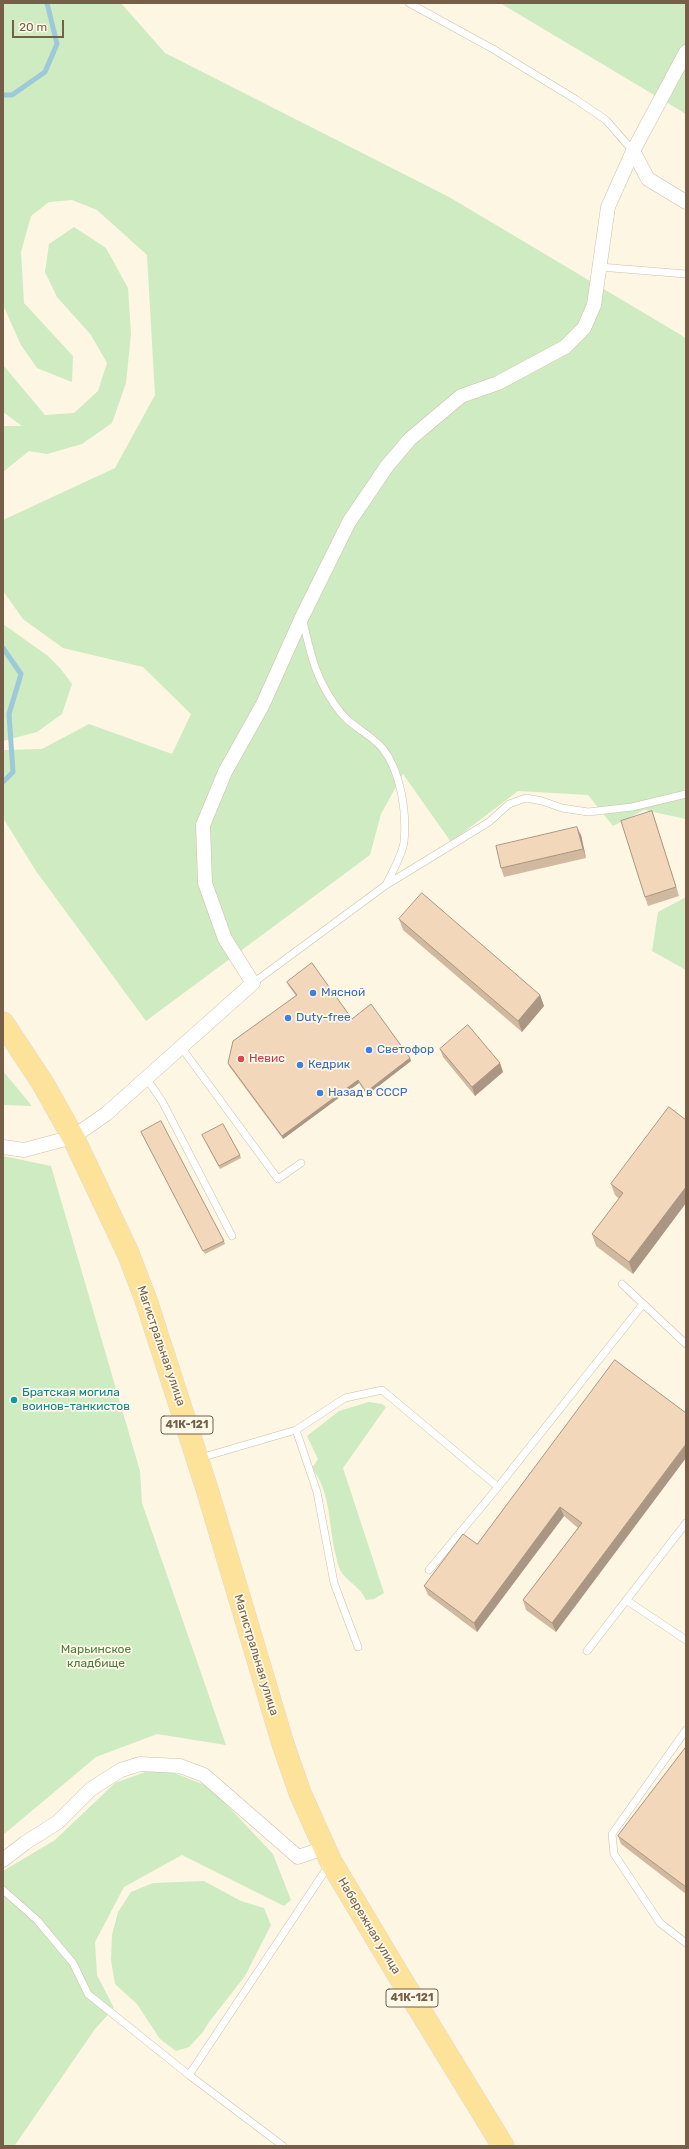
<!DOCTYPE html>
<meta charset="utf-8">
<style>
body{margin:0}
#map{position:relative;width:689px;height:2149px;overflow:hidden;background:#fdf6e3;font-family:Rubik,sans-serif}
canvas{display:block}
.frame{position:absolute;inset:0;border:4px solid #765e48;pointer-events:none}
.scale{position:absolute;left:12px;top:20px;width:52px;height:18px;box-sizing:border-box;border:2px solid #765e48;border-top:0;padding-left:5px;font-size:12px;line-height:14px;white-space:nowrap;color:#765e48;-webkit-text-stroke:3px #fff9ea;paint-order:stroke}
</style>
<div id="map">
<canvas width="689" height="2149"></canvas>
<div class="frame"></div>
<div class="scale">20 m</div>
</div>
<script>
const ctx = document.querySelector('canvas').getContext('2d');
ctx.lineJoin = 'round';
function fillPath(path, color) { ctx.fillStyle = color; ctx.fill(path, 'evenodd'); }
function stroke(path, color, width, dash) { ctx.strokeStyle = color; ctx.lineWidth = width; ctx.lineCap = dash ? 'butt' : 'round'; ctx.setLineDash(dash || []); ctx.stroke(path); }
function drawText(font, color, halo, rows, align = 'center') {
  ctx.font = font + ' Rubik,sans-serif'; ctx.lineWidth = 3.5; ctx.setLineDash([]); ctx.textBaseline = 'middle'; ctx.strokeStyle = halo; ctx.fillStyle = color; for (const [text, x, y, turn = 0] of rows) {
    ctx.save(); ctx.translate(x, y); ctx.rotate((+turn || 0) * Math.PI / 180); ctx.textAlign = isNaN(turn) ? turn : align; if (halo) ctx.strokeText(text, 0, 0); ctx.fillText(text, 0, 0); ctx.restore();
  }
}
const green = new Path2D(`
 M3,3H121L165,53L449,197L686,338V819L644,810L613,826L588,795L518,791L451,842L403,774L381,814L370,855L146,1021L36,871L3,818V750L42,749L89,724L172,754L191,714L143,667L63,648L23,619L3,591V520L115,468L155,395L147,255L97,210L72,200L49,202L31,216L21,252L24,303L73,356L72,382L37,368L21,345L3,305Z
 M500,3H686V114Z
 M74,227L106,248L128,288L131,334L126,383L112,423L82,444L47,454L29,451L3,472V426H22L3,412V365L45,415L74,413L98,391L107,363L91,335L57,297L45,272L49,244Z
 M3,624L48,656L60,668L72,684L62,714L37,732L3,741Z
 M686,897V970L652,951L658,912Z
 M3,1071L32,1106L3,1105Z
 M3,1156L51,1166L140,1471L142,1503L226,1745L157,1734L96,1757L3,1835Z
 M369,1402L382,1404L386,1407L343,1468L384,1593L374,1599L366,1600C360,1586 347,1582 340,1570C338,1566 337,1560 336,1556C328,1526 332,1494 312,1468L318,1459L307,1436L339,1411Z
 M159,1767L210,1787L273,1854L291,1900L284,1906L182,1855L124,1887L95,1942L97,1975L114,2008L95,2029L15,2145L16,2146H3V1871L55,1840L115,1783Z
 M204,1881L241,1901L264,1908L271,1925L245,1976L209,2022L203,2032L189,2047L176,2051L160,2039L137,2004L115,1984L111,1960L112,1935L118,1912L131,1892L153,1883Z`);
const stream = new Path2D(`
 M3,95H12L45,72L57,44L47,3
 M3,648L21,674L9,714L13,772L3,782`);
const service = new Path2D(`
 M409,3L493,49L575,99L606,120L633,151
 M600,267L686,274
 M303,621C311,657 317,683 341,713C352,727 372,735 383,749C401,772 407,813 404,842C402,856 392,872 386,885
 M253,983L386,885L489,822L509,804L526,798L542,801L562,808L588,812L632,807L686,794
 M181,1047L278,1179L301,1163
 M146,1078L162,1101L232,1236
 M622,1284L686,1344
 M296,1430L317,1492L334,1583L358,1647
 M200,1458L296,1430L345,1398L382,1390L498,1487
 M429,1570L498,1487L643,1304
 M626,1600L686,1640
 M587,1651L686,1523
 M686,1730L612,1834L614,1854L660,1923L686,1943
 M3,1890L37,1920L73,1963L88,1994L189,2075L283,2146
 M189,2075L329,1865`);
const minor = new Path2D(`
 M633,151L648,179L686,202
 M3,1147L24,1150L73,1137L106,1114L253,983L225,939L205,883L203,825L225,772L263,704L302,617L349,522L387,466L410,439L461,396L498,383L565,347L584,328L594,305L608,207L633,151L686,52
 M3,1860L25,1843L58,1822L91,1789L121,1770L140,1764L180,1766L204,1775L298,1857L324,1848`);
const primary = new Path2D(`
 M3,1023L42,1082L73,1137L128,1253L146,1300L207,1489L283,1744L300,1793L331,1862L396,1971L503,2146`);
const wall = new Path2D(`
 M652,811L679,896L648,906L645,897Z
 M581,835L586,858L504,877L501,868Z
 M399,919L540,995L544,1006L522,1032L403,930Z
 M287,982L352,1019L410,1058L411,1061L367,1095L359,1083L283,1139L229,1066L228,1063L296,996L288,985Z
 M440,1049L500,1063L503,1072L475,1096L443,1057Z
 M686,1120V1203L633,1274L596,1246L592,1234L619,1199L615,1195L611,1184Z
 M141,1132L224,1241L225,1244L205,1254Z
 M202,1135L240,1155L241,1158L220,1169Z
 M686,1413L556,1632L526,1610L523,1600L578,1528L564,1516L477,1632L428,1595L424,1586L477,1544Z
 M686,1747V1894L621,1844L618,1836Z`);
const shadedWall = new Path2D(`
 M652,811L655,820L679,896L676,887Z
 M577,827L581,835L586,858L583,849Z
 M540,995L544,1006L522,1032L518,1021Z
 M410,1058L411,1061L367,1095L366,1092Z
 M500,1063L503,1072L475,1096L472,1087Z
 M358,1080L359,1083L283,1139L282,1136Z
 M686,1187V1203L633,1274L629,1262Z
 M686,1444V1458L556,1632L552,1623Z
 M560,1507L564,1516L477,1632L474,1623Z`);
const building = new Path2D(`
 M652,811L676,887L645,897L621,821Z
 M577,827L583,849L501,868L496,846Z
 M422,893L540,995L518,1021L399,919Z
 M312,963L352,1019L371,1004L410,1058L366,1092L358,1080L282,1136L228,1063L233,1041L297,995L287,982Z
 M468,1025L500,1063L472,1087L440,1049Z
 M669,1107L686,1120V1187L629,1262L592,1234L623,1193L611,1184Z
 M161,1121L224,1241L203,1251L141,1132Z
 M223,1124L240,1155L219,1166L202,1135Z
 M615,1360L686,1413V1444L552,1623L523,1600L582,1523L560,1507L474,1623L424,1586L463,1534L477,1544Z
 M686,1747V1887L618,1836Z`);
const markers = [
 [313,993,4,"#3f7fe0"],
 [288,1018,4,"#3f7fe0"],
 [369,1050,4,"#3f7fe0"],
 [241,1059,4,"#e0444e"],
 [300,1065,4,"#3f7fe0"],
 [320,1093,4,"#3f7fe0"],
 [14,1400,4,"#0f9aa8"]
];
const shields = [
 [187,1425,52],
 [412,1998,52]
];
const shieldNames = [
 ["41К-121",187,1425],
 ["41К-121",412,1998]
];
const shopNames = [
 ["Мясной",321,993],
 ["Duty-free",296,1018],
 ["Светофор",377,1050],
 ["Кедрик",308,1065],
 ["Назад в СССР",328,1093]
];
const healthNames = [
 ["Невис",249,1059]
];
const streetNames = [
 ["Магистральная улица",161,1346,71],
 ["Магистральная улица",256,1655,73],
 ["Набережная улица",369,1926,59]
];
const cultureNames = [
 ["Братская могила",22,1393],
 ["воинов-танкистов",22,1407]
];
const parkNames = [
 ["Марьинское",96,1650],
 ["кладбище",96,1664]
];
fillPath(green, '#ceebc1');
stroke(stream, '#9dc9d9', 5);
stroke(service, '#cebeaa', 8);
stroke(minor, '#cebeaa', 15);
stroke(primary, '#ded8d3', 23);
stroke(service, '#fff', 7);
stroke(minor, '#fff', 14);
stroke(primary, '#fde39a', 22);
fillPath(wall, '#d1b9a0');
fillPath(shadedWall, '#aa9682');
fillPath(building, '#f3d7ba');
stroke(building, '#aa9682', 1);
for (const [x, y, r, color] of markers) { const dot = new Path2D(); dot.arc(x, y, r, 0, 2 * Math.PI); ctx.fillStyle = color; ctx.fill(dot); stroke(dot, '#fff9ea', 1.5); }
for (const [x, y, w] of shields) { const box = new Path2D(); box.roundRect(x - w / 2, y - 9, w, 18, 3); ctx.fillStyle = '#fff9ea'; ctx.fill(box); stroke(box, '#765e48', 1); }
drawText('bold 11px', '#765e48', null, shieldNames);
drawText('12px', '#366cbe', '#fff9ea', shopNames, 'left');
drawText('12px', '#be3a42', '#fff9ea', healthNames, 'left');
drawText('12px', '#765e48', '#fff9ea', streetNames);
drawText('12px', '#0d838f', '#fff9ea', cultureNames, 'left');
drawText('12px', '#4c7c40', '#fff9ea', parkNames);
</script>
